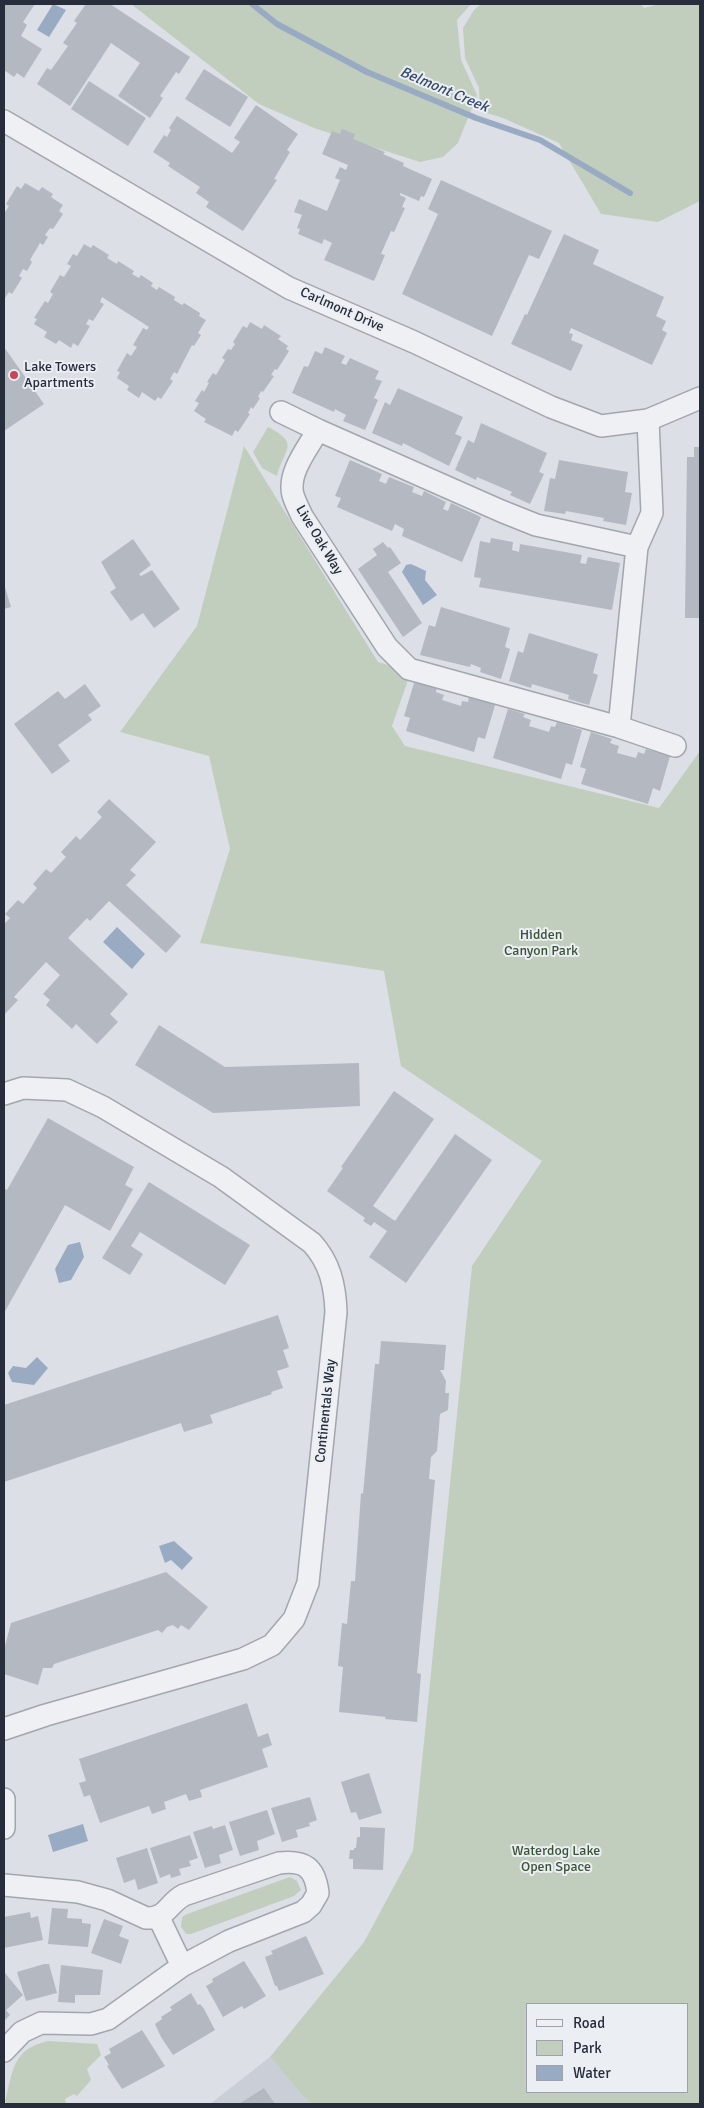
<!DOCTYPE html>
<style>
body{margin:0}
#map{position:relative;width:704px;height:2108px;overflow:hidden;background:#dcdfe5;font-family:Signika,sans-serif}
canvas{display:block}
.frame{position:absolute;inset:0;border:5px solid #272d3a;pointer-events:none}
.legend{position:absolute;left:526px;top:2003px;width:162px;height:90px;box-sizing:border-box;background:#ebeef3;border:1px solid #9da1a9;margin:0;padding:6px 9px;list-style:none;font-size:15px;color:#272d3a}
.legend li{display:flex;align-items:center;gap:10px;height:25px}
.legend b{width:25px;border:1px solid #9da1a9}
</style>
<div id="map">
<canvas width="704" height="2108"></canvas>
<div class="frame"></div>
<ul class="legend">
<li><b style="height:6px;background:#eef0f4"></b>Road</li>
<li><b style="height:14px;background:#c1cebe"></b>Park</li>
<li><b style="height:14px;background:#99abc3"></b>Water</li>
</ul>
</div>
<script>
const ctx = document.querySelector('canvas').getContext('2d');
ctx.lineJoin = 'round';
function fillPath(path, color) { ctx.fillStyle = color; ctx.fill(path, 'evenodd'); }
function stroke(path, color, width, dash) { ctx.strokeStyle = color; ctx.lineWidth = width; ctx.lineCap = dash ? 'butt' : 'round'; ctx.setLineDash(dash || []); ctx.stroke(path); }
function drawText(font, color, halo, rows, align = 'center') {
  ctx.font = font + ' Signika,sans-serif'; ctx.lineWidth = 4; ctx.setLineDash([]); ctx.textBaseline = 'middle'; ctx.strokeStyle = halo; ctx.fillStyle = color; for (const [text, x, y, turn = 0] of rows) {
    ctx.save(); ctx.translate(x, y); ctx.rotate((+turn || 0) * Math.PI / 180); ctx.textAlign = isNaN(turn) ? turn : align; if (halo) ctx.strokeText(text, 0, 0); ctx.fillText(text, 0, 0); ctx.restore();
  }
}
const built = new Path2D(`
 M270,2057L310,2104H210Z`);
const green = new Path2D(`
 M131,4H471L457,20L461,60L477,95L458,143L443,157L420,162L314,128L259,104Z
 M481,4H641L644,8L660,4H700V201L658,222L601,214L559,143L503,118L480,111L479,88L465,58L463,28L474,10Z
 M268,427C301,444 284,448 277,476L262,468L253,452Z
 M244,446L378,662L388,665L408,680L392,726L405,746L659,808L700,751V2104H310L270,2057L364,1942L413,1851L472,1266L542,1161L401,1066L384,971L200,943L230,849L209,756L120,732L197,626ZM528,2004H688V2092H528Z
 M290,1877L297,1881L301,1890L294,1896L191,1934H186L181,1927L182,1917L187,1914Z
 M48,2041L97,2044L101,2055L87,2069L91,2080L77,2096L74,2094L65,2099L66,2103L8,2104L5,2102C13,2071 12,2049 48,2041Z`);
const water = new Path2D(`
 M53,4L66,10L49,37L37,30Z
 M411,564L426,571L425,580L437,595L423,605L402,572L406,565Z
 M117,927L145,954L132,969L103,942Z
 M80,1242L84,1257L71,1280L59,1283L55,1269L68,1245Z
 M37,1357L48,1368L34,1385L12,1382L8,1373L13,1366L26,1368Z
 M174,1541L193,1558L182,1570L171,1560L165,1563L159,1546Z
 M83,1824L88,1841L53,1852L48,1835Z`);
const stream = new Path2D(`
 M252,4L277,24L367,72L476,118L540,140L630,193`);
const building = new Path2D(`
 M4,4H35L23,22L27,25L21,36L42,49L24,78L17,73L14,77L4,70Z
 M86,4H110L190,57L179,74L176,72L160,96L163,98L150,118L118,96L140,63L111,43L70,106L37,84L47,68L51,70L68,46L63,43L77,23L74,21Z
 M204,69L248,97L230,127L185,99Z
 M89,81L146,118L128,146L71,109Z
 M256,105L298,134L287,150L290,152L274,179L277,180L243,231L206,207L209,202L196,193L200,187L168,166L170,163L153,152L164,135L167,137L171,130L169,128L177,116L232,153L240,142L234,138Z
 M342,129L355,134L353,139L385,152L383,154L404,163L403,166L432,179L424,197L421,196L419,201L400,193V195L406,198L402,207L405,208L394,232L391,231L381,254L385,255L374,281L324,260L332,243L324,239L322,244L298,234L300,229L297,228L302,215L294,212L299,199L327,211L340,180L335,178L340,167L346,170L348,165L322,154L332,131L340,134Z
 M441,180L552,231L539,259L529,255L492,336L402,294L438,214L428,209Z
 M25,183L39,191L42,187L53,194L51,197L63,205L59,211L63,214L53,229L50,228L45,235L48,237L43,245L40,243L30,260L32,262L27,271L23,269L19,276L22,278L12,294L9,292L5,298L4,211L5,212L9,206L6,204L17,186L21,189Z
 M564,234L599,250L593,264L664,297L656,316L666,321L662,330L667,333L652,365L571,328L569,333L573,334L571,340L583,345L571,371L511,344L525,314L527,315Z
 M84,244L91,248L93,245L109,255L107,258L117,264L118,261L134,271L132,274L139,278L141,275L153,283L151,286L157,290L159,287L175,297L174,300L182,305L184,303L200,313L199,316L206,320L198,333L201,335L194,346L192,345L177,374L174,372L170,379L173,381L161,399L158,397L155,401L142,392L139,398L127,390L129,386L117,378L120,372L117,371L127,353L131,356L137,347L133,345L143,328L147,330L149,327L102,297L100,302L104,304L93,321L89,319L86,324L90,326L78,346L73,343L71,348L59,340L56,344L44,337L47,332L34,324L37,319L34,318L45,301L48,303L53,294L50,292L60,275L64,277L71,266L67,264L73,254L77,256Z
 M250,322L262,329L264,325L281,336L278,339L288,346L286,349L289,351L277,370L275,369L271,375L274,376L263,392L261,391L258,397L260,398L253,409L251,407L248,413L250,414L238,432L235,430L232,436L204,422L206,419L194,411L199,403L195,401L202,390L204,392L209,383L207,382L213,373L216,375L225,360L222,358L228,349L231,350L235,344L233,342L243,326L247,328Z
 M4,347L44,404L4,431Z
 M325,347L345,356L341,363L346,365L350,358L379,371L375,379L382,381L374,398L378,400L365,430L343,421L346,415L335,409L334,412L292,393L304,366L308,367L315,351L322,354Z
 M398,388L463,417L455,434L462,437L449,466L403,443L402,446L372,433L385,402L390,405Z
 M481,423L547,453L539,472L544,474L530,504L510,495L512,492L477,477L476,480L455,470L468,440L474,443Z
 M694,447H700V618H685L687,457H694Z
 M350,460L382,474L379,481L386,484L389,477L414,487L412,492L422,496L424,491L446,502L443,509L448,511L451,503L481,517L462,562L402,536L404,529L395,524L392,531L337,507L341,498L335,496Z
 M559,460L628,472L625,492L632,493L626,525L603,521L604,518L566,511L565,514L544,511L550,478L555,479Z
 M491,538L513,542L512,550L519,552L520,544L582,555L580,563L586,564L588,557L620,563L612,610L479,587L481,578L474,577L480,541L490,543Z
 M133,539L151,565L139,574L141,576L152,570L180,609L154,628L143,613L131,621L110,592L116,588L101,562Z
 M383,542L388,548L390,547L401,563L388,572L422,623L403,637L358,569L377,555L373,549Z
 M4,584L11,607L4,609Z
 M441,607L510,628L505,647L510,649L501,679L480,672L481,668L471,664L470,667L420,655L429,625L435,627Z
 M529,633L598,654L593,673L598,675L589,705L568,699L569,695L532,684L531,688L509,681L518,651L523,653Z
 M415,680L437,687L436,692L444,695L442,700L461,706L462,701L468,702L469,697L495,705L485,739L478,737L474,752L406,731L410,718L404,716Z
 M85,684L101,706L88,715L92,720L58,745L70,761L52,774L14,724L58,691L65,699Z
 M508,709L525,714L523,717L531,720L529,726L549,732L551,726L555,727L557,722L582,730L572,765L566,763L561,779L493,758Z
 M591,732L612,739L610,743L619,746L617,753L636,758L638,752L644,754L646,749L670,756L660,791L653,788L648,804L581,784L586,769L580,767Z
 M109,799L156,842L130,870L136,875L126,885L181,936L166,953L109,901L90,921L87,918L68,938L128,994L110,1014L118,1022L97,1044L76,1024L72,1029L46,1005L50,1000L43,994L60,975L46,962L14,997L18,1000L5,1014L4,1012V924L10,918L5,914L18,900L23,904L37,888L33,884L46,869L51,873L66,857L61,852L76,836L80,840L102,817L97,812Z
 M159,1025L225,1067L359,1063L360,1106L213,1113L135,1065Z
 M394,1091L434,1119L373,1206L395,1221L455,1134L492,1160L406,1283L369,1257L387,1231L374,1222L371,1226L363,1221L365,1218L327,1191L343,1168L341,1167Z
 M48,1118L134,1167L125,1185L133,1189L110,1231L65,1205L4,1313V1188L7,1190Z
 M149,1182L250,1245L225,1285L140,1232L131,1246L143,1254L130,1275L102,1258Z
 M278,1315L289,1348L283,1350L289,1367L277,1371L283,1388L271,1392L272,1394L210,1415L213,1423L184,1432L181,1423L4,1482V1405Z
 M381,1341L446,1345L444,1370H440L446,1381L445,1393H449L448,1410L440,1414L437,1451L431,1457L429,1479L435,1480L417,1673L421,1674L417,1722L385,1719L386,1717L339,1712L343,1667L338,1666L342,1623L347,1624L351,1581H355L361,1493L363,1494L375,1364H379Z
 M166,1572L208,1607L189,1630L181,1625L178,1629L173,1625L167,1627L162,1633L158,1630L54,1664L52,1668H43L38,1685L4,1674V1650L11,1623Z
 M247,1703L258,1737L268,1733L272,1745L262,1749L268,1767L200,1790L202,1797L189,1801L186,1794L164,1802L166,1809L152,1814L149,1806L100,1823L90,1795L84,1797L79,1783L86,1781L79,1759Z
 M369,1773L382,1813L359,1820L356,1812L351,1813L341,1782Z
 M310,1797L317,1820L309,1823L310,1826L296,1830L298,1837L282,1842L271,1808Z
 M267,1810L275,1834L257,1841L259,1850L240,1856L229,1822Z
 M225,1825L233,1850L219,1855L221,1863L205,1868L193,1832L212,1826L213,1829Z
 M360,1827L385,1828L383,1870L353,1869V1859H349L350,1850H354V1848H356L357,1837H360Z
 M190,1835L198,1858L189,1861L191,1866L179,1869L181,1875L171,1878L170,1874L160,1878L150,1848Z
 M147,1848L158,1883L138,1890L135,1879L124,1883L116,1858Z
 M52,1908L68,1909L67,1918L82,1919V1923L91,1924L88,1947L48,1944Z
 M30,1912L31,1918L38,1916L43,1940L4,1948V1917Z
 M104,1919L123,1926L119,1936L129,1940L121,1964L91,1953Z
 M306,1936L324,1974L279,1991L277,1986H275L265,1957L273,1954L271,1951Z
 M244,1961L266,1996L244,2009L242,2006L223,2017L206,1986L213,1982L212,1979Z
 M44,1964H49L57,1993L26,2001L17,1972Z
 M61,1965L103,1970L100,1995H75V2003L58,2002Z
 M5,1973L23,1995L6,2010L10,2015L4,2021Z
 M191,1993L198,2005L200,2004L204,2009L215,2030L173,2055L161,2037L155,2024L162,2019L161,2017L172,2010L170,2007Z
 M142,2030L165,2066L122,2089L107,2066L109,2065L104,2057L111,2053L109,2049Z
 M264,2088L275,2104H239Z`);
const minor = new Path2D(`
 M4,121L289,288L414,342L551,407L601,426L648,420L700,398
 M281,412L318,430
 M648,420L652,513L637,547L536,525L501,511L318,430C308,448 287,473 293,495C295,502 299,509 302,516L387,647L409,669L619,727L675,746
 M619,727L637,547
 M4,1094L23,1088L67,1090L103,1107L221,1177L312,1243C330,1263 335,1285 336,1312L308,1583L294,1619L272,1645L243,1659L46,1715L4,1729
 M4,1799V1828
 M4,1885L78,1892L107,1900L146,1918C167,1919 168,1903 184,1895L279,1863C304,1860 315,1867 318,1893L311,1905L303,1912L229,1941L182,1966L108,2019L91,2024L41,2023L22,2032L4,2051
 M159,1918L182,1966`);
const markers = [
 [14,375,5,"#c24955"]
];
const streetNames = [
 ["Carlmont Drive",342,310,24],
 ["Live Oak Way",319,540,59],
 ["Continentals Way",326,1411,-84]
];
const poiNames = [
 ["Lake Towers",24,367],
 ["Apartments",24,383]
];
const parkNames = [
 ["Hidden",541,935],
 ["Canyon Park",541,951],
 ["Waterdog Lake",556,1851],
 ["Open Space",556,1867]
];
const waterNames = [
 ["Belmont Creek",444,90,23]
];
fillPath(built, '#caced6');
fillPath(green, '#c1cebe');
fillPath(water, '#99abc3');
stroke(stream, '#99abc3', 6);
fillPath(building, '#b4b8c1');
stroke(minor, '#a2a6ae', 24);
stroke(minor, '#eef0f4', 21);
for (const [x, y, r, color] of markers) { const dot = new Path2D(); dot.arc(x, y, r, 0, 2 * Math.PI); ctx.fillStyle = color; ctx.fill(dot); stroke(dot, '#ebeef3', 2); }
drawText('14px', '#272d3a', '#ebeef3', streetNames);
drawText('14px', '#272d3a', '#ebeef3', poiNames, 'left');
drawText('14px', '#3a5436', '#ebeef3', parkNames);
drawText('italic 15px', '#354a6a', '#ebeef3', waterNames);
</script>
